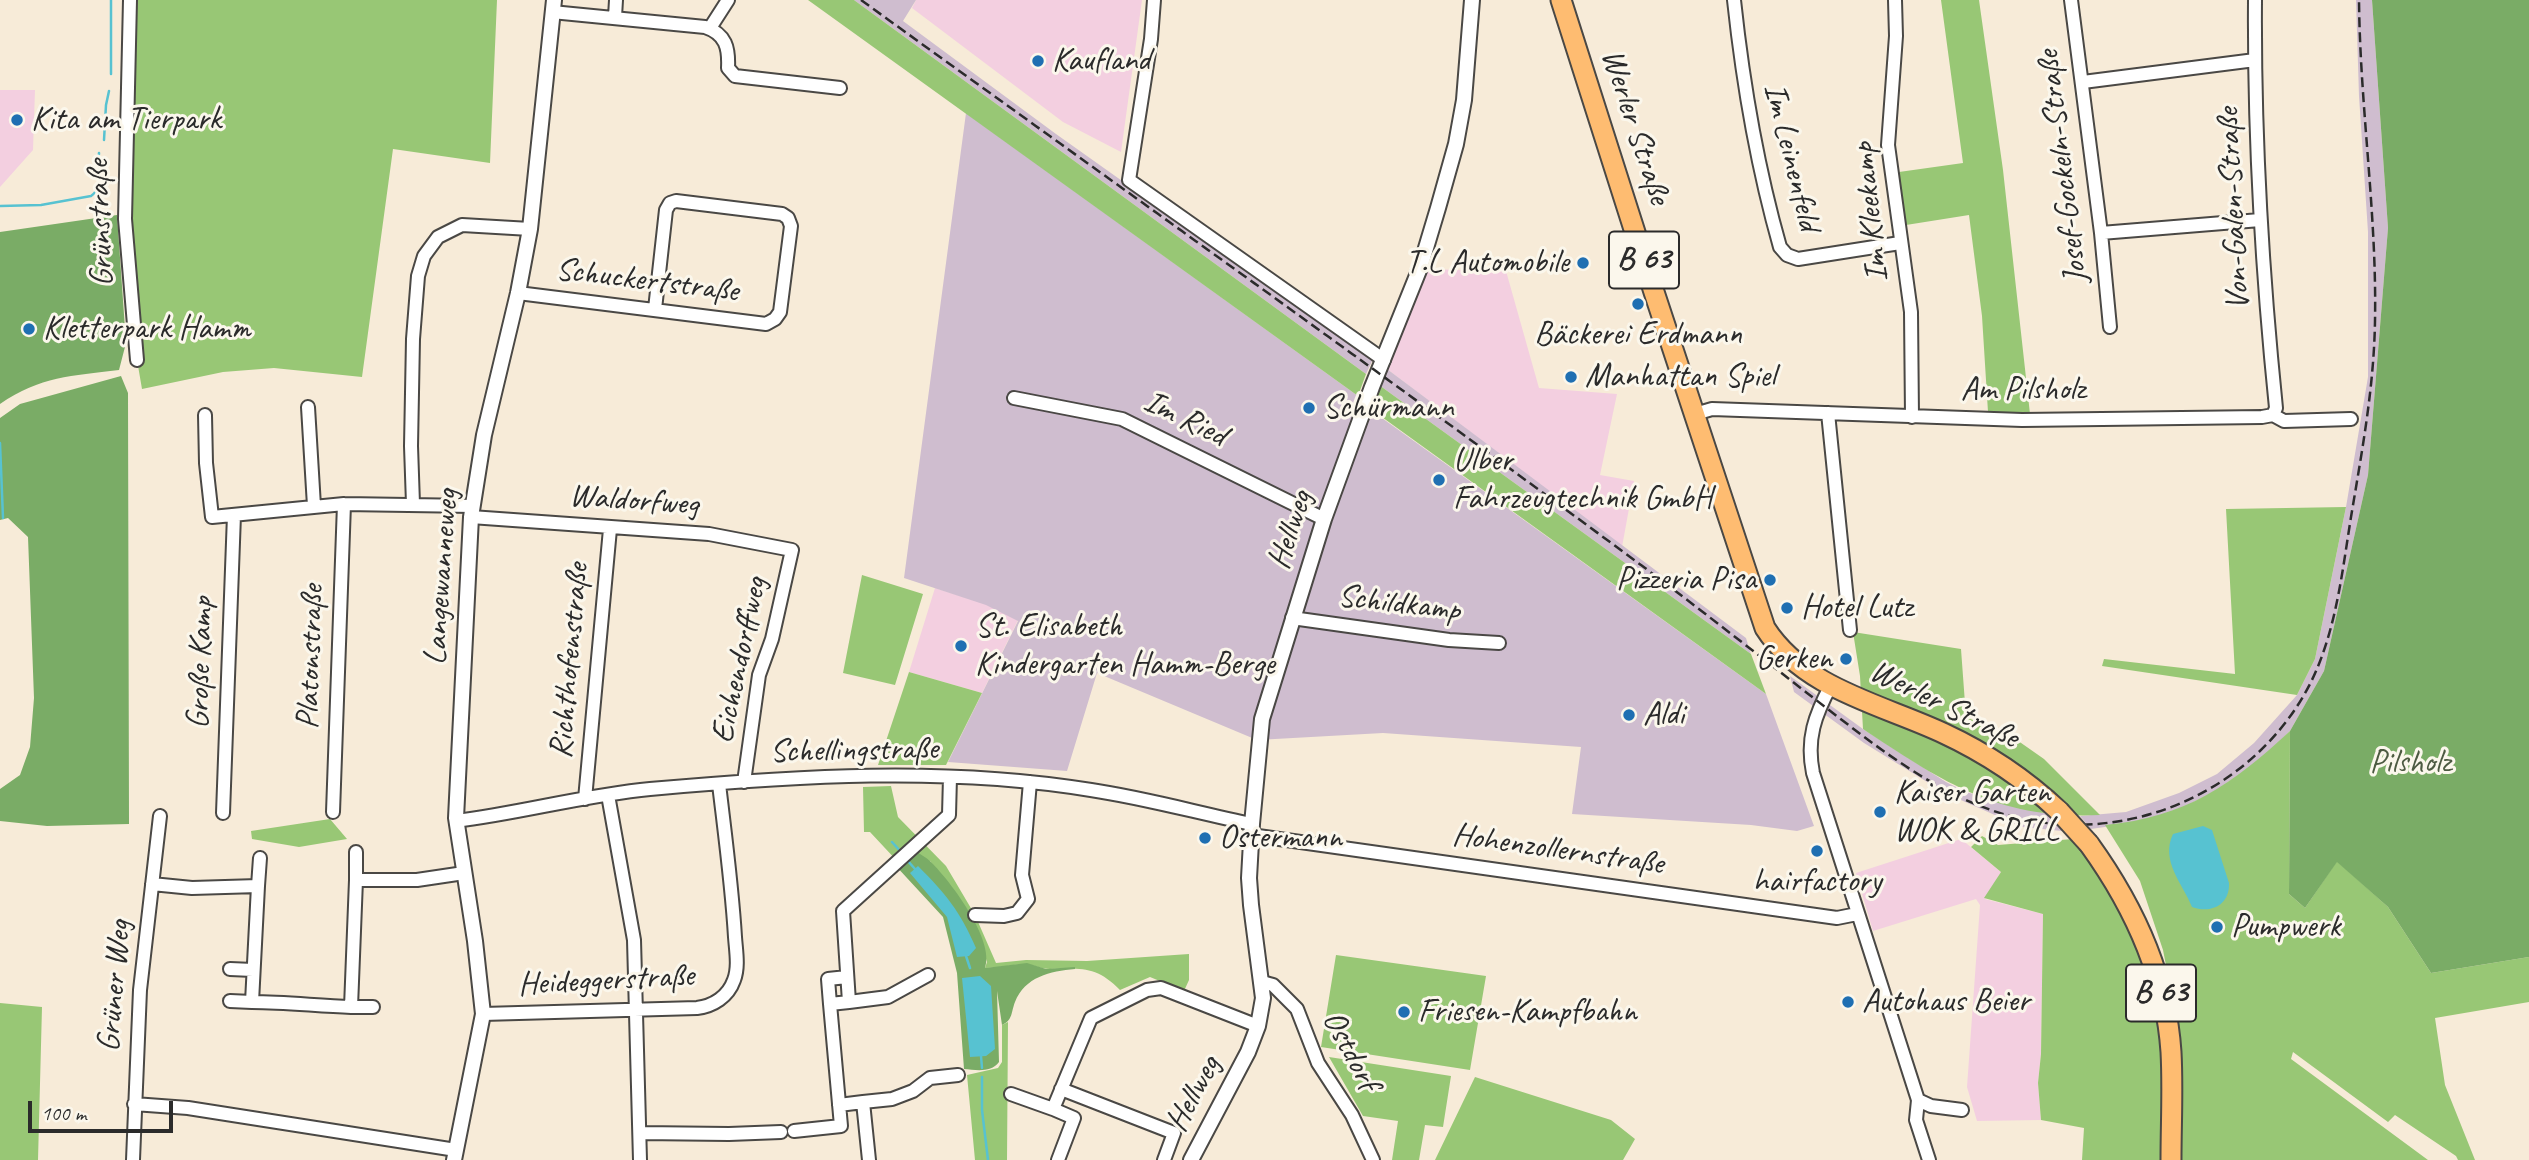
<!DOCTYPE html>
<meta charset="utf-8">
<style>
body{margin:0}
#map{position:relative;width:2529px;height:1160px;overflow:hidden;background:#f7ebd8;font-family:Caveat,sans-serif}
canvas{display:block}
.scale{position:absolute;left:28px;top:1101px;width:145px;height:32px;box-sizing:border-box;border:4px solid #2b2b2b;border-top:0;padding-left:9px;font-size:21px;line-height:24px;white-space:nowrap;color:#2b2b2b;-webkit-text-stroke:5px #fbf7ec;paint-order:stroke}
</style>
<div id="map">
<canvas width="2529" height="1160"></canvas>
<div class="scale">100 m</div>
</div>
<script>
const ctx = document.querySelector('canvas').getContext('2d');
ctx.lineJoin = 'round';
function fillPath(path, color) { ctx.fillStyle = color; ctx.fill(path, 'evenodd'); }
function stroke(path, color, width, dash) { ctx.strokeStyle = color; ctx.lineWidth = width; ctx.lineCap = dash ? 'butt' : 'round'; ctx.setLineDash(dash || []); ctx.stroke(path); }
function drawText(font, color, halo, rows, align = 'center') {
  ctx.font = font + ' Caveat,sans-serif'; ctx.lineWidth = 6; ctx.setLineDash([]); ctx.textBaseline = 'middle'; ctx.strokeStyle = halo; ctx.fillStyle = color; for (const [text, x, y, turn = 0] of rows) {
    ctx.save(); ctx.translate(x, y); ctx.rotate((+turn || 0) * Math.PI / 180); ctx.textAlign = isNaN(turn) ? turn : align; if (halo) ctx.strokeText(text, 0, 0); ctx.fillText(text, 0, 0); ctx.restore();
  }
}
const built = new Path2D(`
 M916,0H1142L1121,152L1063,122L912,8Z
 M0,90H35L33,150L0,187Z
 M1422,269L1506,271L1539,388L1617,394L1600,475L1634,481L1622,547L1387,369Z
 M935,588L986,604L1018,620L982,693L909,672Z
 M1961,839L2001,872L1985,899L2043,914L2041,1054L2038,1083L2041,1120L1977,1121L1967,1087L1980,905L1976,899L1873,931L1856,873Z`);
const industrial = new Path2D(`
 M854,0H916L903,21L1056,134L1373,359L1366,374Z
 M2356,0H2372L2388,228L2368,475L2324,671L2290,731L2260,760L2217,790L2180,809L2139,822L2091,829L2080,816L2126,812L2179,793L2217,774L2254,743L2297,695L2315,659L2346,507L2368,377V232L2359,96Z
 M966,113L1358,396L1368,408L1766,694L1814,826L1797,831L1751,825L1572,814L1581,747L1383,733L1257,740L1097,673L1067,771L948,762L1018,621L986,605L904,578Z
 M1387,369L1746,638L1751,654L1379,385Z
 M1790,676L1863,729L1946,782L1966,792L2051,815L2062,831L2022,827L1945,793L1864,743L1794,692Z`);
const green = new Path2D(`
 M133,0H497L490,163L393,149L362,377L274,368L223,372L142,389L137,360L129,184Z
 M808,0H854L1366,374L1358,396Z
 M1941,0H1979L2003,170L2030,414L1988,412L1982,316L1969,215L1906,225L1899,172L1963,163Z
 M1379,385L1751,654L1766,694L1368,407Z
 M2346,507L2315,659L2297,695L2102,666L2104,659L2235,674L2226,509Z
 M862,575L923,594L895,685L843,673Z
 M1853,632L1961,649L1966,717L2014,738L2044,759L2100,815C1999,820 1943,782 1863,729L1860,676Z
 M909,672L982,693L946,765H878Z
 M2290,731L2289,894L2305,908L2337,861L2388,907L2431,973L2529,957V1002L2435,1018L2445,1085L2475,1160H2458L2456,1156L2395,1115L2388,1122L2293,1052L2291,1059L2428,1160H2180L2174,1006L2163,950L2140,881L2105,825C2186,817 2232,785 2290,731Z
 M891,786L898,817L946,866L975,915L996,963L1026,960L1087,961L1189,954V980L1184,991L1150,977L1120,990C1097,966 1080,968 1050,969C1040,969 1033,964 1023,964C1010,965 998,968 985,968L987,962L972,916L930,861L898,862L870,832H864L863,787Z
 M330,819L347,839L299,847L252,839L251,831Z
 M1982,836L1998,845L2073,839C2127,902 2158,986 2163,1069C2164,1099 2163,1130 2164,1160H2082L2084,1128L2041,1120L2038,1083L2041,1054L2043,914L1984,898L2001,872L1971,847Z
 M1336,955L1486,976L1470,1070L1321,1047Z
 M0,1003L42,1007L38,1160H0Z
 M1008,1022L1007,1160H975L967,1075L998,1068L1002,1062V1025Z
 M1329,1057L1451,1076L1443,1127L1425,1125L1419,1160H1392L1398,1121L1363,1116Z
 M1475,1077L1611,1120L1635,1139L1623,1160H1435Z`);
const forest = new Path2D(`
 M2372,0H2529V957L2431,973L2388,907L2337,862L2305,908L2289,894L2290,731L2324,671L2368,475L2388,228Z
 M117,215L126,343L119,370C71,376 41,376 0,404V232Z
 M121,376L128,393L129,824L47,826L0,821V789L20,775L30,747L34,698L28,537L8,518L0,520V418L20,404Z
 M913,849C919,854 926,857 931,862C951,882 995,940 985,968L1027,963L1046,969L1075,967V969C1050,971 1025,977 1015,1002C1011,1012 1013,1020 1002,1025L997,991L999,1062C991,1073 976,1070 964,1069L957,973L943,917L895,865Z`);
const water = new Path2D(`
 M2203,826L2212,830L2229,883C2230,905 2211,914 2192,907C2183,884 2160,861 2173,834Z
 M918,866C946,894 960,911 976,948L969,956L957,957L947,917L910,873Z
 M980,976L991,986L995,1049L986,1056L970,1057L962,978Z`);
const stream = new Path2D(`
 M111,74V0
 M104,140L106,105L109,91
 M0,206L41,205L91,196C106,185 97,168 99,153
 M0,443L3,518
 M892,842L901,852
 M907,860L915,869
 M966,956L970,968
 M981,1056L982,1068
 M982,1077V1110L988,1160`);
const minor = new Path2D(`
 M130,0L125,219L137,360
 M1154,0L1151,39L1129,180L1384,360
 M1734,0C1743,84 1757,166 1780,247L1787,255L1798,259L1900,243
 M1895,0L1896,36L1888,145L1911,312L1912,417
 M2071,0L2101,233L2110,327
 M2255,0C2254,137 2262,272 2276,408L2273,415
 M552,12L705,27C726,34 729,48 728,68L735,76L840,88
 M615,17L616,0
 M710,28L728,0
 M2083,82L2255,60
 M2101,233L2260,220
 M518,293L766,324L775,319L780,312L791,226L788,218L782,214L676,201L670,203L666,210L655,309
 M1014,398L1122,419L1324,519
 M308,407L314,506
 M1828,413L1850,630
 M1695,414L1712,409L2022,420L2262,417L2273,415L2284,421L2351,419
 M205,415L206,463L212,517L344,504L473,506
 M413,504L411,446L413,339L418,276L424,256L438,237L462,225L530,229
 M471,517L709,534L792,550L772,639L759,675L744,782
 M1292,618L1449,640L1499,643
 M1831,685C1815,715 1806,739 1813,773L1918,1100L1916,1120L1929,1160
 M608,795L634,940L640,1160
 M585,799L610,529
 M333,812L344,504
 M223,813L234,515
 M456,821C521,813 585,795 650,789C796,776 945,766 1091,790C1145,798 1198,813 1252,824
 M1251,835L1837,918L1857,914
 M356,852V880
 M152,884L192,888L258,886L252,1002C286,1002 318,1006 351,1007L356,880H417L464,873
 M258,886L260,858
 M975,915L1004,916L1017,913L1028,899L1022,875L1030,782
 M230,969L253,970
 M1262,982L1273,985L1297,1009L1318,1063L1352,1115L1373,1160
 M230,1001L252,1002
 M849,1002L888,997L928,975
 M830,1004L828,979L847,977
 M351,1007H373
 M483,1014L697,1008C713,1006 728,997 734,980C739,967 736,951 735,937C732,886 725,835 719,784
 M1061,1089L1174,1133L1164,1160
 M1011,1094L1053,1109
 M1918,1100L1931,1106L1962,1110
 M863,1102L892,1099L913,1091L930,1078L958,1075
 M134,1104L188,1108L456,1150
 M839,1105L863,1102L869,1160
 M794,1131L841,1126L830,1004L849,1002L843,911L949,815L950,777
 M640,1133L729,1134L781,1132
 M133,1160L140,990L160,816
 M1058,1160L1074,1118L1053,1109L1091,1018L1147,990L1161,988L1258,1026`);
const tertiary = new Path2D(`
 M454,1160L483,1014L475,941L456,818L471,517L484,435L518,293L530,229L554,0
 M1191,1160L1248,1052L1258,1026L1263,998L1251,905L1249,878L1252,824L1262,719L1324,519L1372,387L1420,268L1438,208L1456,144L1464,100L1472,0`);
const primary = new Path2D(`
 M1561,0L1654,292L1765,628C1804,689 1881,704 1943,733C1986,753 2024,778 2059,811
 M2089,844C2133,905 2166,975 2171,1052C2173,1088 2171,1124 2171,1160`);
const rail = new Path2D(`
 M861,0C1121,188 1383,374 1641,565C1697,607 1752,650 1807,693C1871,742 1938,799 2018,818C2133,845 2256,789 2310,684C2336,632 2342,573 2351,517C2362,451 2374,387 2375,321C2377,214 2360,107 2359,0`);
const primaryBridge = new Path2D(`
 M2059,811L2089,844`);
const markers = [
 [1038,61,7,"#1f6fb2"],
 [17,120,7,"#1f6fb2"],
 [1583,263,7,"#1f6fb2"],
 [1638,304,7,"#1f6fb2"],
 [29,329,7,"#1f6fb2"],
 [1571,377,7,"#1f6fb2"],
 [1309,408,7,"#1f6fb2"],
 [1439,480,7,"#1f6fb2"],
 [1770,580,7,"#1f6fb2"],
 [1787,608,7,"#1f6fb2"],
 [961,646,7,"#1f6fb2"],
 [1846,659,7,"#1f6fb2"],
 [1629,715,7,"#1f6fb2"],
 [1880,812,7,"#1f6fb2"],
 [1205,838,7,"#1f6fb2"],
 [1817,851,7,"#1f6fb2"],
 [2217,927,7,"#1f6fb2"],
 [1848,1002,7,"#1f6fb2"],
 [1404,1012,7,"#1f6fb2"]
];
const shields = [
 [1644,260,70],
 [2161,993,70]
];
const shieldNames = [
 ["B 63",1644,260],
 ["B 63",2161,993]
];
const poiNames = [
 ["Kaufland",1052,61],
 ["Kita am Tierpark",31,120],
 ["T.L Automobile",1569,263,"right"],
 ["Kletterpark Hamm",43,329],
 ["Bäckerei Erdmann",1638,335,"center"],
 ["Manhattan Spiel",1585,377],
 ["Schürmann",1323,408],
 ["Ulber",1453,461],
 ["Fahrzeugtechnik GmbH",1453,499],
 ["Pizzeria Pisa",1756,580,"right"],
 ["Hotel Lutz",1801,608],
 ["St. Elisabeth",975,627],
 ["Kindergarten Hamm-Berge",975,665],
 ["Gerken",1832,659,"right"],
 ["Aldi",1643,715],
 ["Kaiser Garten",1894,793],
 ["WOK & GRILL",1894,831],
 ["Ostermann",1219,838],
 ["hairfactory",1817,882,"center"],
 ["Pumpwerk",2231,927],
 ["Autohaus Beier",1862,1002],
 ["Friesen-Kampfbahn",1418,1012]
];
const streetNames = [
 ["Werler Straße",1635,127,72],
 ["Im Leinenfeld",1791,157,76],
 ["Josef-Gockeln-Straße",2063,167,-97],
 ["Von-Galen-Straße",2234,209,-93],
 ["Im Kleekamp",1871,212,-96],
 ["Grünstraße",101,223,-92],
 ["Schuckertstraße",647,281,7],
 ["Am Pilsholz",2023,390],
 ["Im Ried",1185,419,26],
 ["Waldorfweg",634,501,4],
 ["Hellweg",1291,530,-72],
 ["Langewanneweg",442,577,-86],
 ["Schildkamp",1399,604,7],
 ["Platonstraße",311,657,-88],
 ["Eichendorffweg",740,660,-78],
 ["Richthofenstraße",570,661,-85],
 ["Große Kamp",201,663,-88],
 ["Werler Straße",1944,705,26],
 ["Schellingstraße",854,751,-1],
 ["Hohenzollernstraße",1558,850,8],
 ["Heideggerstraße",606,981,-3],
 ["Grüner Weg",115,986,-85],
 ["Ostdorf",1350,1051,62],
 ["Hellweg",1194,1094,-62]
];
const parkNames = [
 ["Pilsholz",2410,763]
];
fillPath(built, '#f3cfe0');
fillPath(industrial, '#cfbdcf');
fillPath(green, '#98c775');
fillPath(forest, '#7aac66');
fillPath(water, '#57c2d1');
stroke(stream, '#57c2d1', 2.5);
stroke(minor, '#4a4845', 16);
stroke(tertiary, '#4a4845', 18);
stroke(primary, '#4a4845', 23);
stroke(minor, '#fff', 12);
stroke(tertiary, '#fff', 14);
stroke(primary, '#febc71', 19);
stroke(rail, '#2b2b2b', 2.5, [10, 5]);
stroke(primaryBridge, '#4a4845', 23, []);
stroke(primaryBridge, '#febc71', 19);
for (const [x, y, r, color] of markers) { const dot = new Path2D(); dot.arc(x, y, r, 0, 2 * Math.PI); ctx.fillStyle = color; ctx.fill(dot); stroke(dot, '#fbf7ec', 2.5); }
for (const [x, y, w] of shields) { const box = new Path2D(); box.roundRect(x - w / 2, y - 28.5, w, 57, 5); ctx.fillStyle = '#fbf7ec'; ctx.fill(box); stroke(box, '#2b2b2b', 2); }
drawText('bold 32px', '#2b2b2b', null, shieldNames);
drawText('33px', '#2b2b2b', '#fbf7ec', poiNames, 'left');
drawText('33px', '#2b2b2b', '#fbf7ec', streetNames);
drawText('33px', '#4c5a41', '#fbf7ec', parkNames);
</script>
